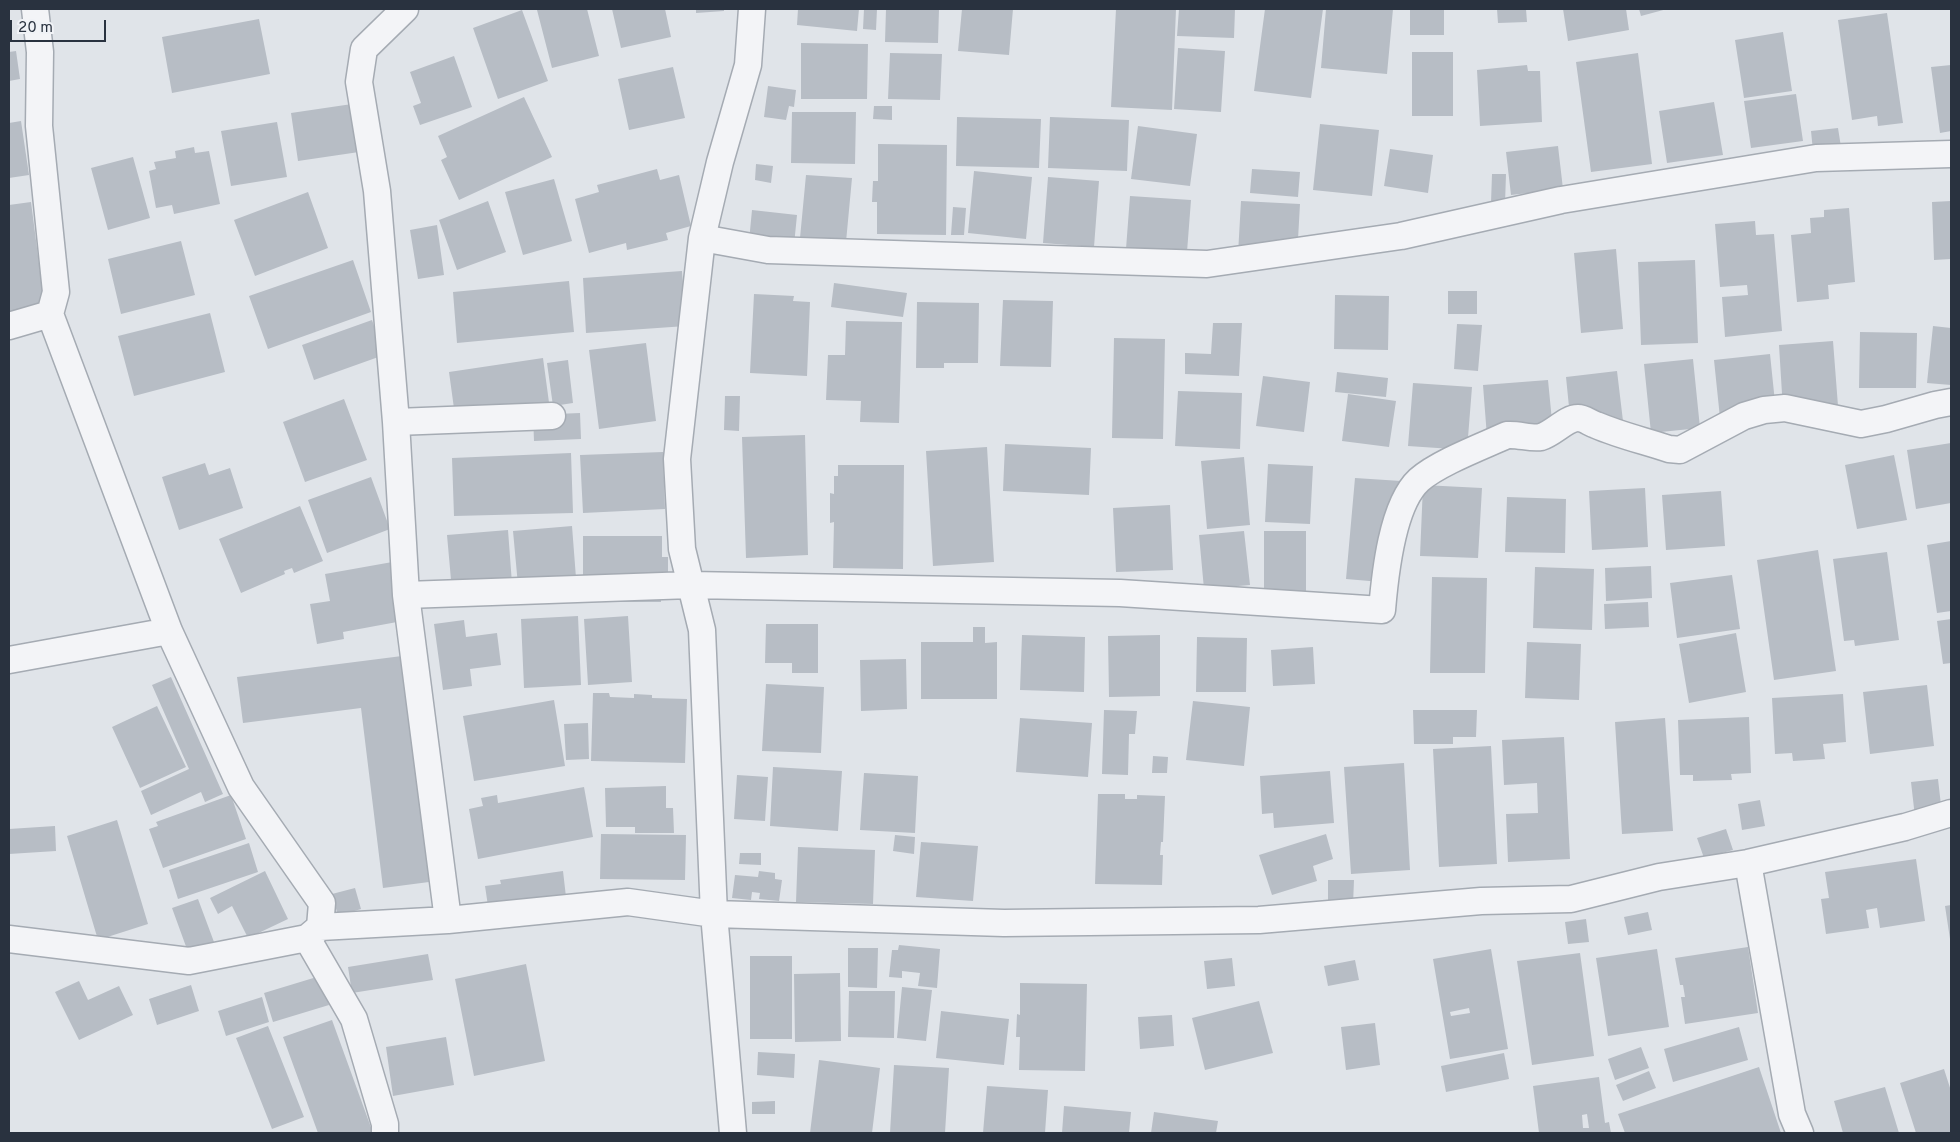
<!DOCTYPE html>
<style>
body{margin:0}
#map{position:relative;width:1960px;height:1142px;overflow:hidden;background:#e0e4e9;font-family:Overpass,sans-serif}
canvas{display:block}
.frame{position:absolute;inset:0;border:10px solid #29323f;pointer-events:none}
.scale{position:absolute;left:10px;top:20px;width:96px;height:22px;box-sizing:border-box;border:2px solid #29323f;border-top:0;padding-left:6px;font-size:15px;line-height:18px;white-space:nowrap;color:#29323f;-webkit-text-stroke:4px #f0f2f6;paint-order:stroke}
</style>
<div id="map">
<canvas width="1960" height="1142"></canvas>
<div class="frame"></div>
<div class="scale">20 m</div>
</div>
<script>
const ctx = document.querySelector('canvas').getContext('2d');
ctx.lineJoin = 'round';
function fillPath(path, color) { ctx.fillStyle = color; ctx.fill(path, 'evenodd'); }
function stroke(path, color, width, dash) { ctx.strokeStyle = color; ctx.lineWidth = width; ctx.lineCap = dash ? 'butt' : 'round'; ctx.setLineDash(dash || []); ctx.stroke(path); }
const building = new Path2D(`
 M542,9H587L599,56L552,68L537,10Z
 M612,9H665L671,37L621,48Z
 M696,9H724V11L696,13Z
 M798,9H859L857,31L797,25Z
 M864,9H877L876,30L863,29Z
 M886,9H939L938,43L885,42Z
 M962,9H1013L1009,55L958,51Z
 M1116,9H1176L1172,110L1111,107Z
 M1179,9H1235L1234,38L1177,36Z
 M1265,9H1323L1311,98L1254,91Z
 M1326,9H1393L1387,74L1321,68Z
 M1410,9H1444V35H1410Z
 M1497,9H1526L1527,22L1498,23Z
 M1563,9H1626L1629,30L1568,41Z
 M1639,9H1667L1641,16Z
 M522,10L548,81L498,99L473,28Z
 M1887,13L1903,123L1878,126L1877,116L1852,120L1838,20Z
 M259,19L270,74L172,93L162,37Z
 M1783,32L1792,91L1744,98L1735,40Z
 M801,43L868,44L867,99H801Z
 M1178,48L1225,51L1221,112L1174,109Z
 M16,51L20,79L9,81V52Z
 M1412,52H1453V116H1412Z
 M890,53L942,54L940,100L888,99Z
 M1638,53L1652,164L1591,172L1576,62Z
 M454,56L472,107L420,125L413,106L421,103L410,72Z
 M1527,65L1528,71H1540L1542,122L1480,126L1477,70Z
 M1951,65V131L1940,133L1931,67Z
 M673,67L685,118L629,130L618,79Z
 M768,86L796,90L794,107L789,106L786,120L764,117Z
 M1796,94L1803,141L1751,148L1744,101Z
 M524,97L552,157L459,200L441,160L447,157L438,136Z
 M1714,102L1723,155L1667,163L1659,111Z
 M352,104L359,152L298,161L291,113Z
 M874,106H892V120L873,119Z
 M792,112H856L855,164L791,163Z
 M957,117L1041,119L1039,168L956,166Z
 M1050,117L1129,120L1127,171L1048,168Z
 M21,121L29,175L9,178V123Z
 M277,122L287,177L231,186L221,131Z
 M1320,124L1379,130L1372,196L1313,190Z
 M1138,126L1197,134L1190,186L1131,179Z
 M1838,128L1841,147L1813,151L1811,131Z
 M878,144L947,145L946,235L877,234V202H872L873,181H878Z
 M1558,146L1563,189L1511,195L1506,152Z
 M194,147L195,153L209,151L220,204L174,214L172,205L156,208L149,171L156,169L154,162L176,158L175,151Z
 M1390,149L1433,155L1428,193L1384,186Z
 M133,157L150,218L108,230L91,168Z
 M756,164L773,166L771,183L755,180Z
 M657,169L660,180L679,175L691,226L666,233L668,240L627,250L626,243L589,253L575,199L599,192L597,185Z
 M1252,169L1300,172L1298,197L1250,193Z
 M974,171L1032,177L1026,239L968,233Z
 M1492,174H1506L1505,204L1491,203Z
 M806,175L852,178L846,242L800,238Z
 M1048,177L1099,181L1094,247L1043,243Z
 M554,179L572,241L523,255L505,192Z
 M308,192L328,248L255,276L234,220Z
 M1130,196L1191,200L1187,252L1126,249Z
 M488,201L506,252L457,270L439,220Z
 M1241,201L1300,204L1297,257L1238,254Z
 M1951,201V259L1934,260L1932,202Z
 M31,202L45,310L9,315V205Z
 M953,207L966,208L964,235H951Z
 M1849,208L1855,282L1828,285L1829,299L1797,302L1791,235L1811,233L1810,218L1824,217V210Z
 M752,210L797,215L794,245L749,241Z
 M1755,221L1756,235L1774,234L1782,331L1725,337L1722,297L1748,295L1747,285L1720,287L1715,224Z
 M437,225L444,275L418,279L410,230Z
 M181,241L195,295L121,314L108,259Z
 M1616,249L1623,329L1581,333L1574,253Z
 M353,260L371,312L268,349L249,296Z
 M1695,260L1698,343L1641,345L1638,262Z
 M682,271L686,326L586,333L583,278Z
 M569,281L574,332L457,343L453,292Z
 M834,283L907,293L903,317L831,307Z
 M1448,291H1477V314H1448Z
 M754,294L794,296L793,301L810,302L807,376L750,373Z
 M1335,295L1389,296L1388,350L1334,349Z
 M1003,300L1053,301L1051,367L1000,366Z
 M917,302L979,303L978,363H944V368H916Z
 M210,313L225,372L134,396L118,336Z
 M372,320L384,355L314,380L302,345Z
 M846,321L902,322L899,423L860,422L861,401L826,400L828,355H845Z
 M1213,323H1242L1239,376L1185,374V353L1211,354Z
 M1457,324L1482,325L1478,371L1454,369Z
 M1933,326L1951,328V385L1927,383Z
 M1860,332L1917,333L1916,388H1859Z
 M1114,338L1165,339L1163,439L1112,438Z
 M1833,341L1838,406L1783,410L1779,345Z
 M646,343L656,421L599,429L589,350Z
 M1770,354L1776,412L1720,418L1714,360Z
 M543,358L550,410L456,423L449,372Z
 M1693,359L1700,428L1651,433L1644,364Z
 M568,360L573,403L553,406L547,363Z
 M1617,371L1623,421L1571,427L1566,377Z
 M1337,372L1388,378L1386,397L1335,392Z
 M1263,376L1310,382L1304,432L1256,426Z
 M1548,380L1553,431L1487,437L1483,385Z
 M1413,383L1472,387L1467,450L1408,446Z
 M1178,391L1242,393L1240,449L1175,446Z
 M1348,394L1396,401L1389,447L1342,441Z
 M725,396H740L739,431L724,430Z
 M344,399L367,460L305,482L283,422Z
 M580,413L581,439L534,441L533,415Z
 M805,435L808,555L746,558L742,437Z
 M1951,443V503L1916,509L1907,450Z
 M1005,444L1091,448L1089,495L1003,491Z
 M987,447L994,562L933,566L926,451Z
 M663,452L665,509L583,513L580,455Z
 M571,453L573,513L454,516L452,458Z
 M1894,455L1907,520L1857,529L1845,465Z
 M1244,457L1250,525L1207,529L1201,461Z
 M205,463L209,475L230,468L243,508L179,530L162,477Z
 M1268,464L1313,466L1310,524L1265,522Z
 M838,465H904L903,569L833,568L834,522L830,523V493L834,494V476H838Z
 M371,477L390,529L327,553L308,500Z
 M1355,478L1401,481L1393,583L1346,579Z
 M1423,485L1482,488L1478,558L1420,556Z
 M1645,488L1648,547L1592,550L1589,491Z
 M1721,491L1725,546L1666,550L1662,495Z
 M1507,497L1566,499L1565,553L1505,552Z
 M1170,505L1173,570L1116,572L1113,508Z
 M300,506L323,561L294,573L292,568L284,571L285,574L241,593L219,539Z
 M572,526L577,591L519,596L513,531Z
 M508,530L513,597L453,602L447,535Z
 M1244,531L1250,585L1204,589L1199,535Z
 M1264,531H1306V594L1264,595Z
 M583,536H662V557H668V584H661V602H583Z
 M1951,541V611L1937,613L1927,545Z
 M1818,550L1836,671L1774,680L1757,560Z
 M1887,552L1899,640L1855,646L1854,640L1844,641L1833,559Z
 M398,561L397,622L343,632L344,639L317,644L310,604L330,601L325,574Z
 M1651,566L1652,598L1606,601L1605,568Z
 M1535,567L1594,569L1592,630L1533,628Z
 M1732,575L1740,629L1677,638L1670,583Z
 M1432,577L1487,578L1485,673H1430Z
 M1648,602L1649,627L1605,629L1604,604Z
 M578,616L581,685L524,688L521,619Z
 M628,616L632,682L588,685L584,619Z
 M1951,619V663L1943,664L1937,621Z
 M464,620L466,637L497,633L501,665L470,669L472,686L443,690L434,624Z
 M766,624H818V673H792V663H765Z
 M973,627H985V643L997,642V699H921V642H973Z
 M1736,633L1746,692L1689,703L1679,644Z
 M1022,635L1085,637L1084,692L1020,690Z
 M1160,635V696L1109,697L1108,636Z
 M1197,637L1247,638L1246,692H1196Z
 M1527,642L1581,644L1579,700L1525,698Z
 M1313,647L1315,684L1273,686L1271,650Z
 M402,656L429,882L383,888L361,708L243,723L237,677Z
 M906,659L907,709L861,711L860,660Z
 M171,677L223,794L205,802L201,792L151,815L141,791L189,769L152,685Z
 M766,684L824,687L821,753L762,751Z
 M1927,685L1934,746L1870,754L1863,692Z
 M593,693H609L610,697L634,698V694L652,695V698L687,699L685,763L591,761Z
 M1843,694L1846,742L1823,744L1825,759L1793,761L1792,753L1775,754L1772,698Z
 M554,700L565,766L474,781L463,716Z
 M1193,701L1250,707L1244,766L1186,760Z
 M157,706L186,767L140,788L112,727Z
 M1104,710L1137,711L1135,734H1129L1128,775L1102,774Z
 M1413,710H1477L1476,737H1453V744H1414Z
 M1749,717L1751,773L1731,774L1732,780L1693,781V775H1680L1678,720Z
 M1020,718L1092,723L1088,777L1016,772Z
 M1665,718L1673,831L1622,834L1615,722Z
 M588,723L589,759L566,760L564,724Z
 M1564,737L1570,859L1508,862L1506,814L1538,813L1537,783L1504,785L1502,740Z
 M1491,746L1497,864L1439,867L1433,749Z
 M1153,756L1168,757L1167,773H1152Z
 M1404,763L1410,870L1351,874L1344,767Z
 M773,767L842,771L838,831L770,826Z
 M1330,771L1334,823L1274,828L1273,813L1262,814L1260,776Z
 M864,773L918,776L915,833L860,830Z
 M737,775L768,777L765,821L734,819Z
 M1938,779L1942,814L1915,817L1911,782Z
 M666,786V808H673L674,833H635V827H606L605,788Z
 M584,787L593,837L478,859L469,809L483,806L481,798L497,795L498,803Z
 M1098,794H1125V799H1137V795L1165,796L1163,842H1161L1160,855H1163L1162,885L1095,884Z
 M231,795L246,839L163,868L149,829L158,826L156,822Z
 M1760,800L1765,826L1742,830L1738,804Z
 M117,820L148,924L98,940L67,836Z
 M55,826L56,851L9,854V829Z
 M1726,829L1733,850L1704,858L1697,838Z
 M601,834L686,835L685,880L600,879Z
 M1326,834L1333,859L1313,866L1317,881L1272,895L1259,855Z
 M895,835L915,837L914,854L893,851Z
 M921,842L978,846L973,901L916,897Z
 M249,843L258,872L178,899L169,870Z
 M798,847L875,850L873,904L796,902Z
 M740,853H761V865L739,864Z
 M1916,859L1925,921L1880,928L1877,908L1866,910L1869,928L1826,934L1821,899L1829,898L1825,872Z
 M265,871L288,919L248,938L232,906L218,914L210,898Z
 M563,871L566,897L488,906L485,886L501,884L500,880Z
 M759,871L775,873V879L782,880L779,901L759,899L760,893L752,892L751,900L732,898L735,875L758,877Z
 M1328,880H1354L1353,905H1328Z
 M355,888L361,909L338,916L332,894Z
 M198,899L214,942L188,952L172,908Z
 M1951,905V939H1950L1945,906Z
 M1648,912L1652,930L1628,935L1624,917Z
 M1586,919L1589,942L1568,944L1565,922Z
 M899,945L940,949L937,988L918,986L920,973L902,971V978L889,977L892,950H898Z
 M1748,947L1758,1013L1685,1024L1681,997H1685L1683,985H1680L1675,958Z
 M848,948H878L877,988L848,987Z
 M1491,949L1508,1049L1450,1059L1433,959ZM1469,1008L1470,1013L1451,1016L1450,1012Z
 M1657,949L1669,1027L1608,1036L1596,958Z
 M1580,953L1594,1056L1532,1065L1517,961Z
 M428,954L433,980L352,993L348,967Z
 M750,956H792V1039H750Z
 M1232,958L1235,986L1207,989L1204,961Z
 M1355,960L1359,980L1328,986L1324,966Z
 M526,964L545,1061L474,1076L455,979Z
 M840,973L841,1041L795,1042L794,974Z
 M320,976L329,1005L273,1022L264,993Z
 M79,981L88,1000L119,986L133,1015L79,1040L55,992Z
 M1020,983L1087,984L1085,1071L1019,1070L1020,1037H1016L1017,1014L1020,1015Z
 M191,985L199,1011L157,1025L149,999Z
 M902,987L932,990L926,1041L897,1038Z
 M849,991H895L894,1038L848,1037Z
 M262,997L269,1022L226,1036L218,1011Z
 M1259,1001L1273,1053L1205,1070L1192,1018Z
 M941,1011L1009,1019L1004,1065L936,1058Z
 M1172,1015L1174,1046L1140,1049L1138,1017Z
 M332,1020L373,1133H318L283,1037Z
 M1375,1023L1380,1065L1346,1070L1341,1027Z
 M268,1026L304,1117L272,1129L236,1038Z
 M1739,1027L1748,1060L1673,1082L1664,1049Z
 M446,1037L454,1085L393,1096L386,1047Z
 M1641,1047L1649,1068L1615,1080L1608,1059Z
 M758,1052L795,1054L794,1078L757,1075Z
 M1504,1053L1509,1079L1446,1092L1441,1066Z
 M819,1060L880,1068L872,1133H810Z
 M894,1065L949,1068L945,1133H890Z
 M1759,1067L1781,1133H1625L1618,1114Z
 M1944,1069L1951,1091V1133H1916L1900,1083Z
 M1649,1071L1656,1088L1623,1101L1616,1085Z
 M1599,1077L1605,1123L1609,1122L1611,1133H1539L1533,1086ZM1587,1114L1589,1128H1583L1582,1115Z
 M987,1086L1048,1090L1045,1133H983Z
 M1885,1087L1899,1133H1843L1834,1101Z
 M775,1101V1114H752V1102Z
 M1064,1106L1131,1112L1129,1133H1062Z
 M1154,1112L1218,1121L1216,1133H1151Z`);
const street = new Path2D(`
 M35,9L40,52L39,126L56,292L50,314L169,631L241,787L322,903L320,927
 M405,9L364,49L359,82L377,191L396,422L406,595L448,920
 M702,238L768,250L1207,264L1401,236L1561,200L1816,158L1951,154
 M9,326L50,314
 M396,422L552,416
 M406,595L691,585L1120,593L1382,610C1385,574 1392,505 1419,480C1438,463 1483,446 1507,435C1519,434 1531,439 1541,437C1554,433 1566,418 1578,418C1584,418 1590,423 1596,425C1619,435 1645,441 1669,449L1680,450L1744,416L1764,410L1785,408L1861,424L1886,419L1935,405L1951,402
 M9,660L169,631
 M1748,863L1792,1114L1800,1133
 M307,938L354,1019L385,1124V1133
 M9,939L189,961L307,938L320,927L448,920L628,902L714,914L1004,923L1259,920L1481,901L1571,899L1659,877L1748,863L1905,827L1951,813
 M733,1133L714,914L702,630L682,549L677,459L702,238L720,162L748,65L752,9`);
fillPath(building, '#b7bdc5');
stroke(street, '#a5abb3', 29);
stroke(street, '#f3f4f7', 26);
</script>
